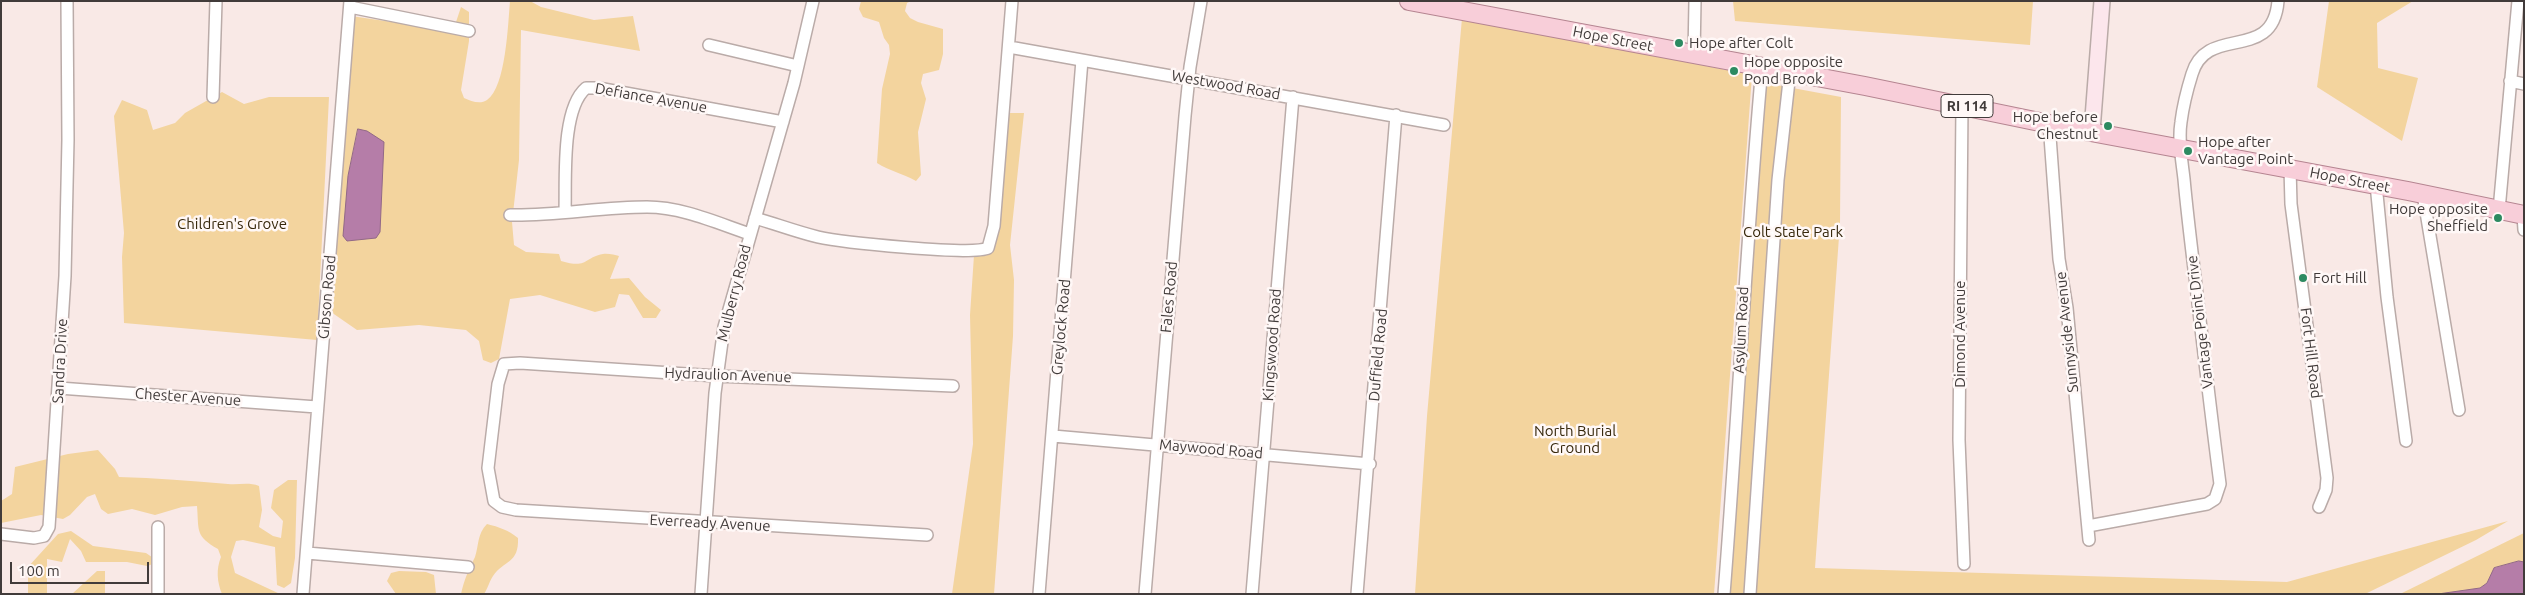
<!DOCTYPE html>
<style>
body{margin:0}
#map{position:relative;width:2525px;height:595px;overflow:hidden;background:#f9e9e6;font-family:Ubuntu,sans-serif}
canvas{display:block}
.frame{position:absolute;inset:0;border:2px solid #413b3a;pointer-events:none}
.scale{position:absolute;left:10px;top:562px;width:139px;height:22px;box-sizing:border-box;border:2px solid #413b3a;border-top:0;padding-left:6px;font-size:15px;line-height:18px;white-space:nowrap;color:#413b3a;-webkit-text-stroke:4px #fff8f7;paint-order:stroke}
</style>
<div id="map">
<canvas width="2525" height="595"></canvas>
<div class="frame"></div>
<div class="scale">100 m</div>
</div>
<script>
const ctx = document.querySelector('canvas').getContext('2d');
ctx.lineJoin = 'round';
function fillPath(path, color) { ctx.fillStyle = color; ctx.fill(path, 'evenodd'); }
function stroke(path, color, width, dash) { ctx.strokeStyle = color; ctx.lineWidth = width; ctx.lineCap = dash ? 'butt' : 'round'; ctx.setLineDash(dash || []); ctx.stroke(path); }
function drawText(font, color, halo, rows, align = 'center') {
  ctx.font = font + ' Ubuntu,sans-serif'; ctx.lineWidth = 5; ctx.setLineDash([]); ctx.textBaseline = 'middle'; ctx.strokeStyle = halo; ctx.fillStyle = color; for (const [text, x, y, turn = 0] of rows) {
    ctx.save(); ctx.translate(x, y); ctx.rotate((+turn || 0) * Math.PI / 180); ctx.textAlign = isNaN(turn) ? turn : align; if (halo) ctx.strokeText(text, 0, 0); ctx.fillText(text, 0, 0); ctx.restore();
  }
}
const green = new Path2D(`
 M510,1H530L541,7L594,20L633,16L640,51L521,30L519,160L512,222L514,245L526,252L559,254L561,261C588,269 583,258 603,254C608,253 615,255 619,256L610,279L629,278L645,297L661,310L656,318H643L629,295L619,294L615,307L595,312L540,295L510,299L499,359L491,363L483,360L479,341L466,330L419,325L357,330L331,312L351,16L453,31L461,7L469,12V41L461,90L464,98C471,101 480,105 487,100C506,87 508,24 510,1Z
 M861,1H911L907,3L905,11L910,18L918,22L943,29V54L939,70L923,74L921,83L926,99L918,132L921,175L916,181C902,173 889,171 877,163L882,89L890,54L889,45L884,38L879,22L863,17L859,9Z
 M1733,1H2033L2030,45L1735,21Z
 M2329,1H2413L2377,23L2378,68L2418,78L2402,141L2317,87Z
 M1462,18L1752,75L1714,594H1415L1427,416Z
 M1755,81L1841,97L1840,223L1815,568L2287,582L2508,521L2476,540L2365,594H1721Z
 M222,92L244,104L269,97H329L317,340L124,323L122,257L124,233L114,116L122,100L147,110L153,130L175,123L185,113Z
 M1006,113H1024L1010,245L1014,280L1013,336L994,594H952L973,444L970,315L974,255L993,252Z
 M98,450L115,469L119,477C155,478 192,481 228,484C239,485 249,482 259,486L262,510L259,527L273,536L281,538L283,521L271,508L274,490L288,480H297L295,558L291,583L284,588L277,585L275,547L243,540L236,541L231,557L235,573L280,594H222C217,582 216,569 221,557L218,549C195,536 199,531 197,506L182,507L155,515L132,509L108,514L101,509L95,494L87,497L70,515L63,519L41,515L1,523V501L12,494L15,467L68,454Z
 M487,524C499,527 508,530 518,538C519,564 504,560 493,576C490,580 488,588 484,594H461C464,580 469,569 475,557C479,545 477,534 487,524Z
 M71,531L93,546L146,553L159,562L147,566L127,562H86L81,551L70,539L62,562L47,559V594H28V567L58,534Z
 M2524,533V562L2495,568C2491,575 2489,583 2482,587C2468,595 2418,594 2400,594Z
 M97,571H105V594H72Z
 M399,571L426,572L434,575L436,594H396L387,581L391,573Z`);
const water = new Path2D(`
 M358,129L367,131L384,142L380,232L376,238L347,241L343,236L348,176Z
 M2519,561L2524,562V594H2438L2480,588L2487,583L2494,568Z`);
const street = new Path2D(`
 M350,7L469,31
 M709,45L798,66
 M1009,47L1444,125
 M1694,55L1695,1
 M2510,81L2524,84
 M213,97L216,1
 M1962,105L1959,440L1964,564
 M2049,123L2059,259L2067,308L2089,540
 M2290,168L2291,204L2327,478L2326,490L2319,507
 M2376,184L2387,297L2406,441
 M2423,194L2459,410
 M2499,210L2518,1
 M565,211C566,180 561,109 586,88H598L783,122
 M510,215C556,216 601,207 647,207C682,207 717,223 750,234
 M2523,215L2524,230
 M755,218C776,224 797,232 818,237C840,242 972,256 988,248L994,226L1012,1
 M59,388L317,407
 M1053,436L1370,464
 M2088,526L2207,504L2215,499L2220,484C2211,415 2203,346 2195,277C2191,244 2187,212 2184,179C2182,161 2178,141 2181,122C2183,106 2187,90 2192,74C2207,23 2273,64 2278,1
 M1,534L34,538L44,536L49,527L65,276L68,140L67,1
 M927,535L516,510L502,507L494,501L488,468L498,384L504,364L520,363L717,376L953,386
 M307,553L468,567
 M158,594V527
 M303,594L350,1
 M701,594L715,393L724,327L794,83L813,1
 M1039,594L1082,60
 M1145,594L1185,116L1190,67L1201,1
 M1252,594L1293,97
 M1357,594L1396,115
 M1724,594C1738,418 1746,242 1762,67
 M1750,594L1778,180L1790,72`);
const secondary = new Path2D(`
 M2092,131L2102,1`);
const primary = new Path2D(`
 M1409,1L1865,86L2064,127L2408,191L2524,215`);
const markers = [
 [1679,43,5,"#2d8a61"],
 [1734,71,5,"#2d8a61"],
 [2108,126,5,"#2d8a61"],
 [2188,151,5,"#2d8a61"],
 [2498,218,5,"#2d8a61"],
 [2303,278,5,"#2d8a61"]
];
const shields = [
 [1967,106,52]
];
const shieldNames = [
 ["RI 114",1967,106]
];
const streetNames = [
 ["Hope Street",1613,39,11],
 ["Westwood Road",1226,85,10],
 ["Defiance Avenue",651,98,10],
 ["Hope Street",2350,180,11],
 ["Mulberry Road",734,293,-76],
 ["Gibson Road",327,297,-85],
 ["Fales Road",1169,297,-85],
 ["Vantage Point Drive",2200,322,-97],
 ["Greylock Road",1061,327,-85],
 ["Asylum Road",1741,330,-87],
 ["Sunnyside Avenue",2067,332,-96],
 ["Dimond Avenue",1960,334,-90],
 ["Kingswood Road",1272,345,-86],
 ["Fort Hill Road",2311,353,83],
 ["Duffield Road",1378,355,-85],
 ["Sandra Drive",60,361,-87],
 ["Hydraulion Avenue",728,375,2],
 ["Chester Avenue",188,397,4],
 ["Maywood Road",1211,449,5],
 ["Everready Avenue",710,523,3]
];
const poiNames = [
 ["Hope after Colt",1689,43],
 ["Hope opposite",1744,62],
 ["Pond Brook",1744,79],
 ["Hope before",2098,117,"right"],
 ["Chestnut",2098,134,"right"],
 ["Hope after",2198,142],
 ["Vantage Point",2198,159],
 ["Hope opposite",2488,209,"right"],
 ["Sheffield",2488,226,"right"],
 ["Fort Hill",2313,278]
];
const parkNames = [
 ["Children's Grove",232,224],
 ["Colt State Park",1793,232],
 ["North Burial",1575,431],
 ["Ground",1575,448]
];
fillPath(green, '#f3d49e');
fillPath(water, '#b57da8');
stroke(water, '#926987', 1);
stroke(street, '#baaba8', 14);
stroke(secondary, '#baaba8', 18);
stroke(primary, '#b58591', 20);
stroke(street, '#fff', 11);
stroke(secondary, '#fce6ec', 15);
stroke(primary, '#f8ced9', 18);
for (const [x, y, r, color] of markers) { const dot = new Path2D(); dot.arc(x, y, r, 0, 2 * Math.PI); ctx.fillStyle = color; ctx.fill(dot); stroke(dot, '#fff8f7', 2); }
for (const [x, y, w] of shields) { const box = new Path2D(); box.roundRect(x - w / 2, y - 11.5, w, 23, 4); ctx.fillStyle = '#fff8f7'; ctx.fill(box); stroke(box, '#413b3a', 1); }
drawText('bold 14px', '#413b3a', null, shieldNames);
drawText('15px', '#413b3a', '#fff8f7', streetNames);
drawText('15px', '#413b3a', '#fff8f7', poiNames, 'left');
drawText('15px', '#37280c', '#fff8f7', parkNames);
</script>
